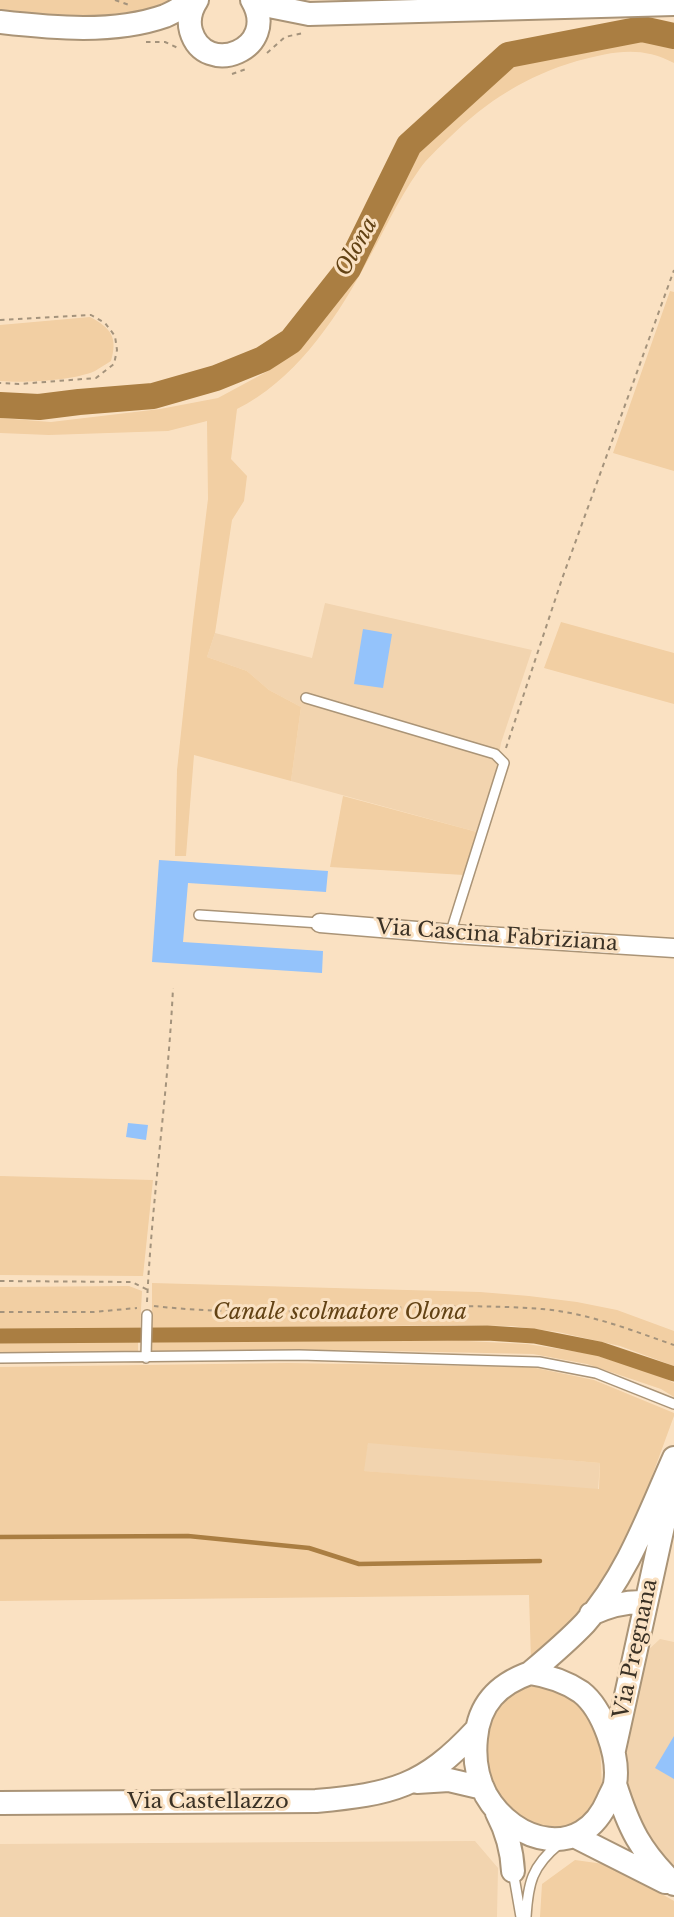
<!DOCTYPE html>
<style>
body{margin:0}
canvas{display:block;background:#fae1c2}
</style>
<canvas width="674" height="1917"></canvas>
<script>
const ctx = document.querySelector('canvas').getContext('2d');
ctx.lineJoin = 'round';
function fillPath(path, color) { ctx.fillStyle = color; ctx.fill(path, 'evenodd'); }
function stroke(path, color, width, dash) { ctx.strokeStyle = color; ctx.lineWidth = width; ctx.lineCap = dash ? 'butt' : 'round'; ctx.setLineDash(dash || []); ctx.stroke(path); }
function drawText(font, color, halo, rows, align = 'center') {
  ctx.font = font + ' "Libre Baskerville",serif'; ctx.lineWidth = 6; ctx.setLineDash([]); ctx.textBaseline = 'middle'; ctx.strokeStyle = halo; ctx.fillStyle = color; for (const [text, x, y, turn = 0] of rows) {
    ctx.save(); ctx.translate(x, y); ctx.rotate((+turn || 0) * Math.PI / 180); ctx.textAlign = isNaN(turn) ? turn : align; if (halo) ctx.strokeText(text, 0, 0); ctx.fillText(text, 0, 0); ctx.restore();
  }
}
const built = new Path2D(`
 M325,603L532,650L501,743L496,772L477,832L291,781L301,707L269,690L247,671L207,657L215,633L312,658Z
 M368,1442L600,1463L598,1490L363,1471Z
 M660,1639L674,1642V1867L651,1844L639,1827L622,1778L646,1652Z
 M475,1841L498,1868L497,1917H0V1844Z`);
const green = new Path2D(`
 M0,0H183L114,18L0,14Z
 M644,36L674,43V63C640,45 612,52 577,61C526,76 487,101 450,137C439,148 427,158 419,170C397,201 382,236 363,269C333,324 293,381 237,409L231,459L247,476L244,501L232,520L215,633L207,657L247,671L269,690L301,707L291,781L194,755L186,856H175L177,770L193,621L208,499L207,421L168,431L49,435L0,433V418L51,422L160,409L218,398L268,371L297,351L354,271L417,151L515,64Z
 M670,291L674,292V471L613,453Z
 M90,317C111,328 118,337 111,361C106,364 100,368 95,371C72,381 25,383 0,381V325Z
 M561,622L674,653V704L544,668Z
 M343,796L477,832L464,875L330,867Z
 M0,1176L153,1180L143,1276L0,1275Z
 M152,1283L480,1292L529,1296L577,1302L617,1310L674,1331V1366L620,1346L558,1332L512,1326L454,1325L152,1329Z
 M129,1286L142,1291L140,1329L0,1330V1287Z
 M138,1339V1354L0,1352V1343Z
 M219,1340L466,1341L527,1344L592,1354L661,1376L674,1383V1397L661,1389L587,1364L533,1354L346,1350H251L151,1354L152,1342Z
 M288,1363L531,1367L594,1380L674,1413V1416L629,1539L599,1589L567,1631L531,1660L529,1595L0,1601V1367ZM368,1443L600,1463L599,1489L364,1471Z
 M534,1684L551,1686L582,1705L592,1723L600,1745L602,1786L597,1801L591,1811L568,1828L549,1830L524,1821L507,1806L495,1791L487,1774L483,1743L487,1721L512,1690Z
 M575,1860L611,1865L674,1901V1917H540L542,1884Z`);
const stream = new Path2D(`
 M0,1537L188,1536L309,1548L359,1564L540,1561`);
const canal = new Path2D(`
 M0,1336L487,1333L534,1336L600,1349L674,1374`);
const river = new Path2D(`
 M0,405L39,407L79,402L153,396L216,378L263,359L291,341L348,269L409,145L508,55L642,29L674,36`);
const building = new Path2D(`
 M363,629L392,634L383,688L354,684Z
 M159,860L328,871L326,892L188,883L183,942L323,951L322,973L152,962Z
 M128,1123L148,1125L146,1140L126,1137Z
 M674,1736V1779L655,1768Z`);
const path = new Path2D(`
 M115,0L129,5
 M146,42H165L178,48
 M267,53L285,37L303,33
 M232,74L246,69
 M0,320L91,315L105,323L115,336L117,350L114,364L96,378L19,384L0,383
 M506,748L562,579L674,270
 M0,1281L132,1282L148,1290
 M147,1302C152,1197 168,1093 173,988
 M154,1306C283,1321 413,1299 542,1309C588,1313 631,1330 674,1345
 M0,1312H94L137,1308`);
const service = new Path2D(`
 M306,698L495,754L504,763L453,925V934
 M199,915L320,923
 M0,1358L299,1355L539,1362L596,1373L674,1404
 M146,1358L147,1315
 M513,1871L521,1917
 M526,1917C528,1883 532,1866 559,1844`);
const minor = new Path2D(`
 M320,923L453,934L674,948`);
const tertiary = new Path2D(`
 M197,0C191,9 188,20 191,31C205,79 281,49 252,0
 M259,0L274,7L309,14L674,4
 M0,22C53,28 114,34 165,16C175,12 185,5 194,0
 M591,1614C610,1605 626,1601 646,1602
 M530,1673C549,1676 565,1681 581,1692C603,1709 620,1757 615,1784C614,1789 610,1795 608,1800C582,1861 514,1844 486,1795C477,1778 474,1757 476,1738C479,1703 499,1684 530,1673Z
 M530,1673C549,1657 568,1641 585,1623C627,1576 649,1514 674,1458
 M614,1750L674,1476
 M417,1782L449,1780L483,1788
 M615,1784C629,1828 640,1851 674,1884
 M0,1803L316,1801C392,1794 423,1787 476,1730
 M497,1813C507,1832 512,1850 513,1871
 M576,1837L665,1882`);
const streetNames = [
 ["Via Cascina Fabriziana",497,936,4],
 ["Via Pregnana",636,1649,-78],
 ["Via Castellazzo",208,1802]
];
const waterNames = [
 ["Olona",357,247,-61],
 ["Canale scolmatore Olona",340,1313]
];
fillPath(built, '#f2d4af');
fillPath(green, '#f2cfa3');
stroke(stream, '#aa7e42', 4.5);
stroke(canal, '#aa7e42', 15);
stroke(river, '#aa7e42', 26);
fillPath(building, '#94c3fb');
stroke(service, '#aa9477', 12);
stroke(minor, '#aa9477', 21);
stroke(tertiary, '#aa9477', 26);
stroke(path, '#a4937c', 2, [4.5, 4.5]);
stroke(service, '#fff', 9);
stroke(minor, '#fff', 18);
stroke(tertiary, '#fff', 22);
drawText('21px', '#3a3125', '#fae1c2', streetNames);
drawText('italic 22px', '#624214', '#fae1c2', waterNames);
</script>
